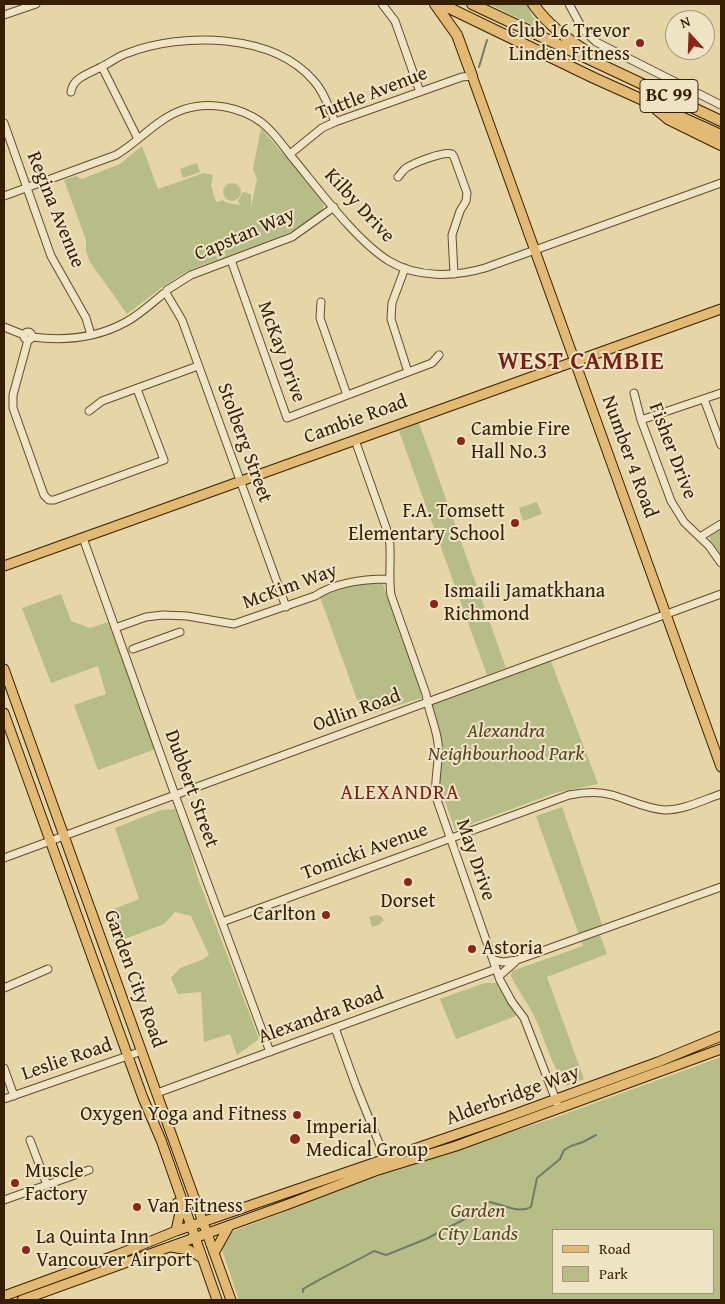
<!DOCTYPE html>
<style>
body{margin:0}
#map{position:relative;width:725px;height:1304px;overflow:hidden;background:#e6d5a7;font-family:"Gentium Book Plus",serif}
canvas{display:block}
.frame{position:absolute;inset:0;border:5px solid #361e01;pointer-events:none}
.legend{position:absolute;left:552px;top:1229px;width:162px;height:65px;box-sizing:border-box;background:#efe4c6;border:1px solid #a59577;margin:0;padding:6px 9px;list-style:none;font-size:15px;color:#361e01}
.legend li{display:flex;align-items:center;gap:10px;height:25px}
.legend b{width:25px;border:1px solid #a59577}
.north{position:absolute;left:665px;top:10px;width:50px;height:50px;box-sizing:border-box;background:#efe4c6;border:1px solid #a59577;border-radius:50%;rotate:340deg;font-size:14px;font-weight:700;line-height:20px;text-align:center;color:#361e01}
.north::after{content:'';display:block;margin:auto;width:18px;height:22px;background:#8f2418;clip-path:polygon(50% 0,100% 100%,50% 72%,0 100%)}
</style>
<div id="map">
<canvas width="725" height="1304"></canvas>
<div class="frame"></div>
<ul class="legend">
<li><b style="height:6px;background:#e3ba74"></b>Road</li>
<li><b style="height:14px;background:#b6bd86"></b>Park</li>
</ul>
<div class="north">N</div>
</div>
<script>
const ctx = document.querySelector('canvas').getContext('2d');
ctx.lineJoin = 'round';
function fillPath(path, color) { ctx.fillStyle = color; ctx.fill(path, 'evenodd'); }
function stroke(path, color, width, dash) { ctx.strokeStyle = color; ctx.lineWidth = width; ctx.lineCap = dash ? 'butt' : 'round'; ctx.setLineDash(dash || []); ctx.stroke(path); }
function drawText(font, color, halo, rows, align = 'center') {
  ctx.font = font + ' "Gentium Book Plus",serif'; ctx.lineWidth = 4; ctx.setLineDash([]); ctx.textBaseline = 'middle'; ctx.strokeStyle = halo; ctx.fillStyle = color; for (const [text, x, y, turn = 0] of rows) {
    ctx.save(); ctx.translate(x, y); ctx.rotate((+turn || 0) * Math.PI / 180); ctx.textAlign = isNaN(turn) ? turn : align; if (halo) ctx.strokeText(text, 0, 0); ctx.fillText(text, 0, 0); ctx.restore();
  }
}
const green = new Path2D(`
 M489,4H527L532,16L547,32Z
 M261,128L320,197C322,201 325,204 323,208C313,233 212,259 186,272C164,284 146,300 127,314L90,262L86,251V240L64,180L76,176L82,179L120,164L142,146L158,189L204,173L213,175L211,186L216,202L223,200L227,203L240,205L238,201L243,192L251,194V207L257,179L253,169Z
 M197,163L200,172L183,178L180,169Z
 M223 192a9 9 0 1 1 18 0a9 9 0 1 1-18 0Z
 M419,423L506,668L487,675L399,431Z
 M537,502L542,514L523,521L519,508Z
 M721,526V556L710,539C709,532 715,528 721,526Z
 M382,582L421,692V698L363,716L320,597L356,584Z
 M61,594L71,621L90,628L108,622L156,749L98,770L74,705L106,694L98,666L51,683L22,608Z
 M550,659L598,784L555,793L455,830L439,784L442,745L428,705Z
 M562,807L602,924L598,930L607,954L547,977L584,1079L567,1086C551,1066 546,1042 536,1020C529,1004 518,991 511,976L512,971L583,946L536,816Z
 M175,809L188,843L197,876L259,1039L237,1055L230,1034L204,1042L201,992L178,994L171,978L180,968L202,960L209,955L191,916L175,912L164,924L114,943L104,913L139,899L115,828L161,810Z
 M377,915L382,917L384,921L380,922L381,924L372,927L369,917Z
 M485,983H498L513,1009L516,1016L456,1039L440,999Z
 M721,1057V1300H239L222,1250L228,1235L233,1231L282,1213L311,1199L379,1174L551,1119ZM554,1230H714V1293H554Z`);
const stream = new Path2D(`
 M479,67L487,40
 M303,1292V1289C326,1275 351,1264 374,1251L386,1255L426,1239L463,1220L490,1202C503,1205 520,1214 531,1207L537,1178L560,1159L564,1150L571,1146L583,1142L596,1135`);
const minor = new Path2D(`
 M382,4L395,21L420,92
 M569,4L583,30L596,42L721,105
 M4,15L36,4
 M102,67L138,139
 M71,92C73,77 89,74 101,67C110,63 118,56 128,53C183,32 273,33 314,81C324,92 329,108 335,122
 M4,123L51,256L86,318L91,335
 M290,154L322,128L335,122L462,77L472,76
 M398,177C401,174 403,170 406,168C414,163 443,151 452,154L454,157L467,193L466,201L460,211L452,235L454,274
 M4,196L116,155C140,141 157,118 185,109C210,101 240,107 261,122C273,131 282,144 291,156C317,187 355,240 389,261C417,278 454,277 485,268L721,183
 M231,260L287,418L432,363L439,355
 M405,268L392,303L391,319L408,372
 M167,290L191,275L292,237L334,207
 M166,293L182,320L286,607
 M321,302L320,318L347,395
 M4,327L24,335
 M24 336a4 4 0 1 1 8 0a4 4 0 1 1-8 0Z
 M32,337C63,341 97,338 126,322C139,315 151,304 163,294
 M28,340L13,395V408L44,495L49,500H54L164,460L137,389
 M634,393L641,420L671,501L684,522L709,546L721,563
 M704,399L721,445
 M89,411L102,401L198,366
 M641,420L721,393
 M355,440L389,536C392,556 388,575 391,595L426,694C428,711 436,726 438,743C440,761 434,779 436,797L500,980L512,1002L524,1018L559,1108
 M700,537L721,524
 M83,538L175,795L270,1052
 M115,628L146,617L163,615L187,616L234,624L315,596C336,582 364,579 389,579
 M133,649L180,632
 M4,858L721,594
 M222,922L569,795C584,792 598,791 612,795C630,800 646,809 665,810C684,810 703,800 721,794
 M493,960L503,962L517,960L721,887
 M499,976L515,962
 M4,988L48,969
 M335,1028L356,1086L387,1163
 M4,1068L14,1096
 M157,1093L496,969
 M4,1099L142,1051
 M30,1140L47,1185
 M4,1200L89,1170`);
const major = new Path2D(`
 M472,76L721,767
 M4,566L721,309
 M4,669L231,1300
 M4,713L143,1098L161,1140L217,1300
 M176,1231L180,1212L177,1203
 M171,1247L189,1250L202,1258
 M214,1253L229,1226
 M4,1296L119,1254L176,1231L507,1117L658,1062L721,1036
 M22,1300L286,1205L375,1171L456,1146L721,1049`);
const highway = new Path2D(`
 M435,4L457,35L472,76
 M441,4L594,78L721,135
 M472,4L721,121
 M533,4C548,25 567,39 589,53
 M656,109L668,119L721,145`);
const markers = [
 [640,43,5,"#8f2418"],
 [461,441,5,"#8f2418"],
 [515,523,5,"#8f2418"],
 [434,604,5,"#8f2418"],
 [408,882,5,"#8f2418"],
 [326,915,5,"#8f2418"],
 [472,949,5,"#8f2418"],
 [297,1115,5,"#8f2418"],
 [295,1139,6,"#8f2418"],
 [15,1183,5,"#8f2418"],
 [137,1207,5,"#8f2418"],
 [26,1250,5,"#8f2418"]
];
const shields = [
 [669,96,58]
];
const shieldNames = [
 ["BC 99",669,96]
];
const poiNames = [
 ["Club 16 Trevor",630,32,"right"],
 ["Linden Fitness",630,55,"right"],
 ["Cambie Fire",471,430],
 ["Hall No.3",471,453],
 ["F.A. Tomsett",505,512,"right"],
 ["Elementary School",505,535,"right"],
 ["Ismaili Jamatkhana",444,592],
 ["Richmond",444,615],
 ["Dorset",408,902,"center"],
 ["Carlton",316,915,"right"],
 ["Astoria",482,949],
 ["Oxygen Yoga and Fitness",287,1115,"right"],
 ["Imperial",306,1128],
 ["Medical Group",306,1151],
 ["Muscle",25,1172],
 ["Factory",25,1195],
 ["Van Fitness",147,1207],
 ["La Quinta Inn",36,1238],
 ["Vancouver Airport",36,1261]
];
const streetNames = [
 ["Tuttle Avenue",372,94,-21],
 ["Kilby Drive",359,206,47],
 ["Regina Avenue",55,210,68],
 ["Capstan Way",245,235,-23],
 ["McKay Drive",281,352,70],
 ["Cambie Road",356,420,-20],
 ["Stolberg Street",244,443,70],
 ["Fisher Drive",672,451,69],
 ["Number 4 Road",629,457,70],
 ["McKim Way",290,587,-20],
 ["Odlin Road",357,711,-20],
 ["Dubbert Street",191,789,70],
 ["Tomicki Avenue",365,852,-20],
 ["May Drive",475,860,71],
 ["Garden City Road",134,979,70],
 ["Alexandra Road",321,1016,-20],
 ["Leslie Road",67,1060,-19],
 ["Alderbridge Way",513,1096,-20]
];
const parkNames = [
 ["Alexandra",506,732],
 ["Neighbourhood Park",506,755],
 ["Garden",478,1212],
 ["City Lands",478,1235]
];
const neighbourhoodNames = [
 ["ALEXANDRA",400,794]
];
const districtNames = [
 ["WEST CAMBIE",581,363]
];
fillPath(green, '#b6bd86');
stroke(stream, '#717a6b', 2);
stroke(minor, '#624c2a', 9);
stroke(major, '#361e01', 11);
stroke(highway, '#361e01', 12);
stroke(minor, '#efe4c6', 7);
stroke(major, '#e3ba74', 9);
stroke(highway, '#e3ba74', 10);
for (const [x, y, r, color] of markers) { const dot = new Path2D(); dot.arc(x, y, r, 0, 2 * Math.PI); ctx.fillStyle = color; ctx.fill(dot); stroke(dot, '#efe4c6', 2); }
for (const [x, y, w] of shields) { const box = new Path2D(); box.roundRect(x - w / 2, y - 16.5, w, 33, 4); ctx.fillStyle = '#efe4c6'; ctx.fill(box); stroke(box, '#361e01', 1); }
drawText('bold 19px', '#361e01', null, shieldNames);
drawText('20px', '#361e01', '#efe4c6', poiNames, 'left');
drawText('20px', '#361e01', '#efe4c6', streetNames);
drawText('italic 20px', '#564622', '#efe4c6', parkNames);
ctx.letterSpacing = '1px';
drawText('21px', '#7a1f14', '#efe4c6', neighbourhoodNames);
ctx.letterSpacing = '0px';
ctx.letterSpacing = '1px';
drawText('bold 25px', '#7a1f14', '#efe4c6', districtNames);
ctx.letterSpacing = '0px';
</script>
